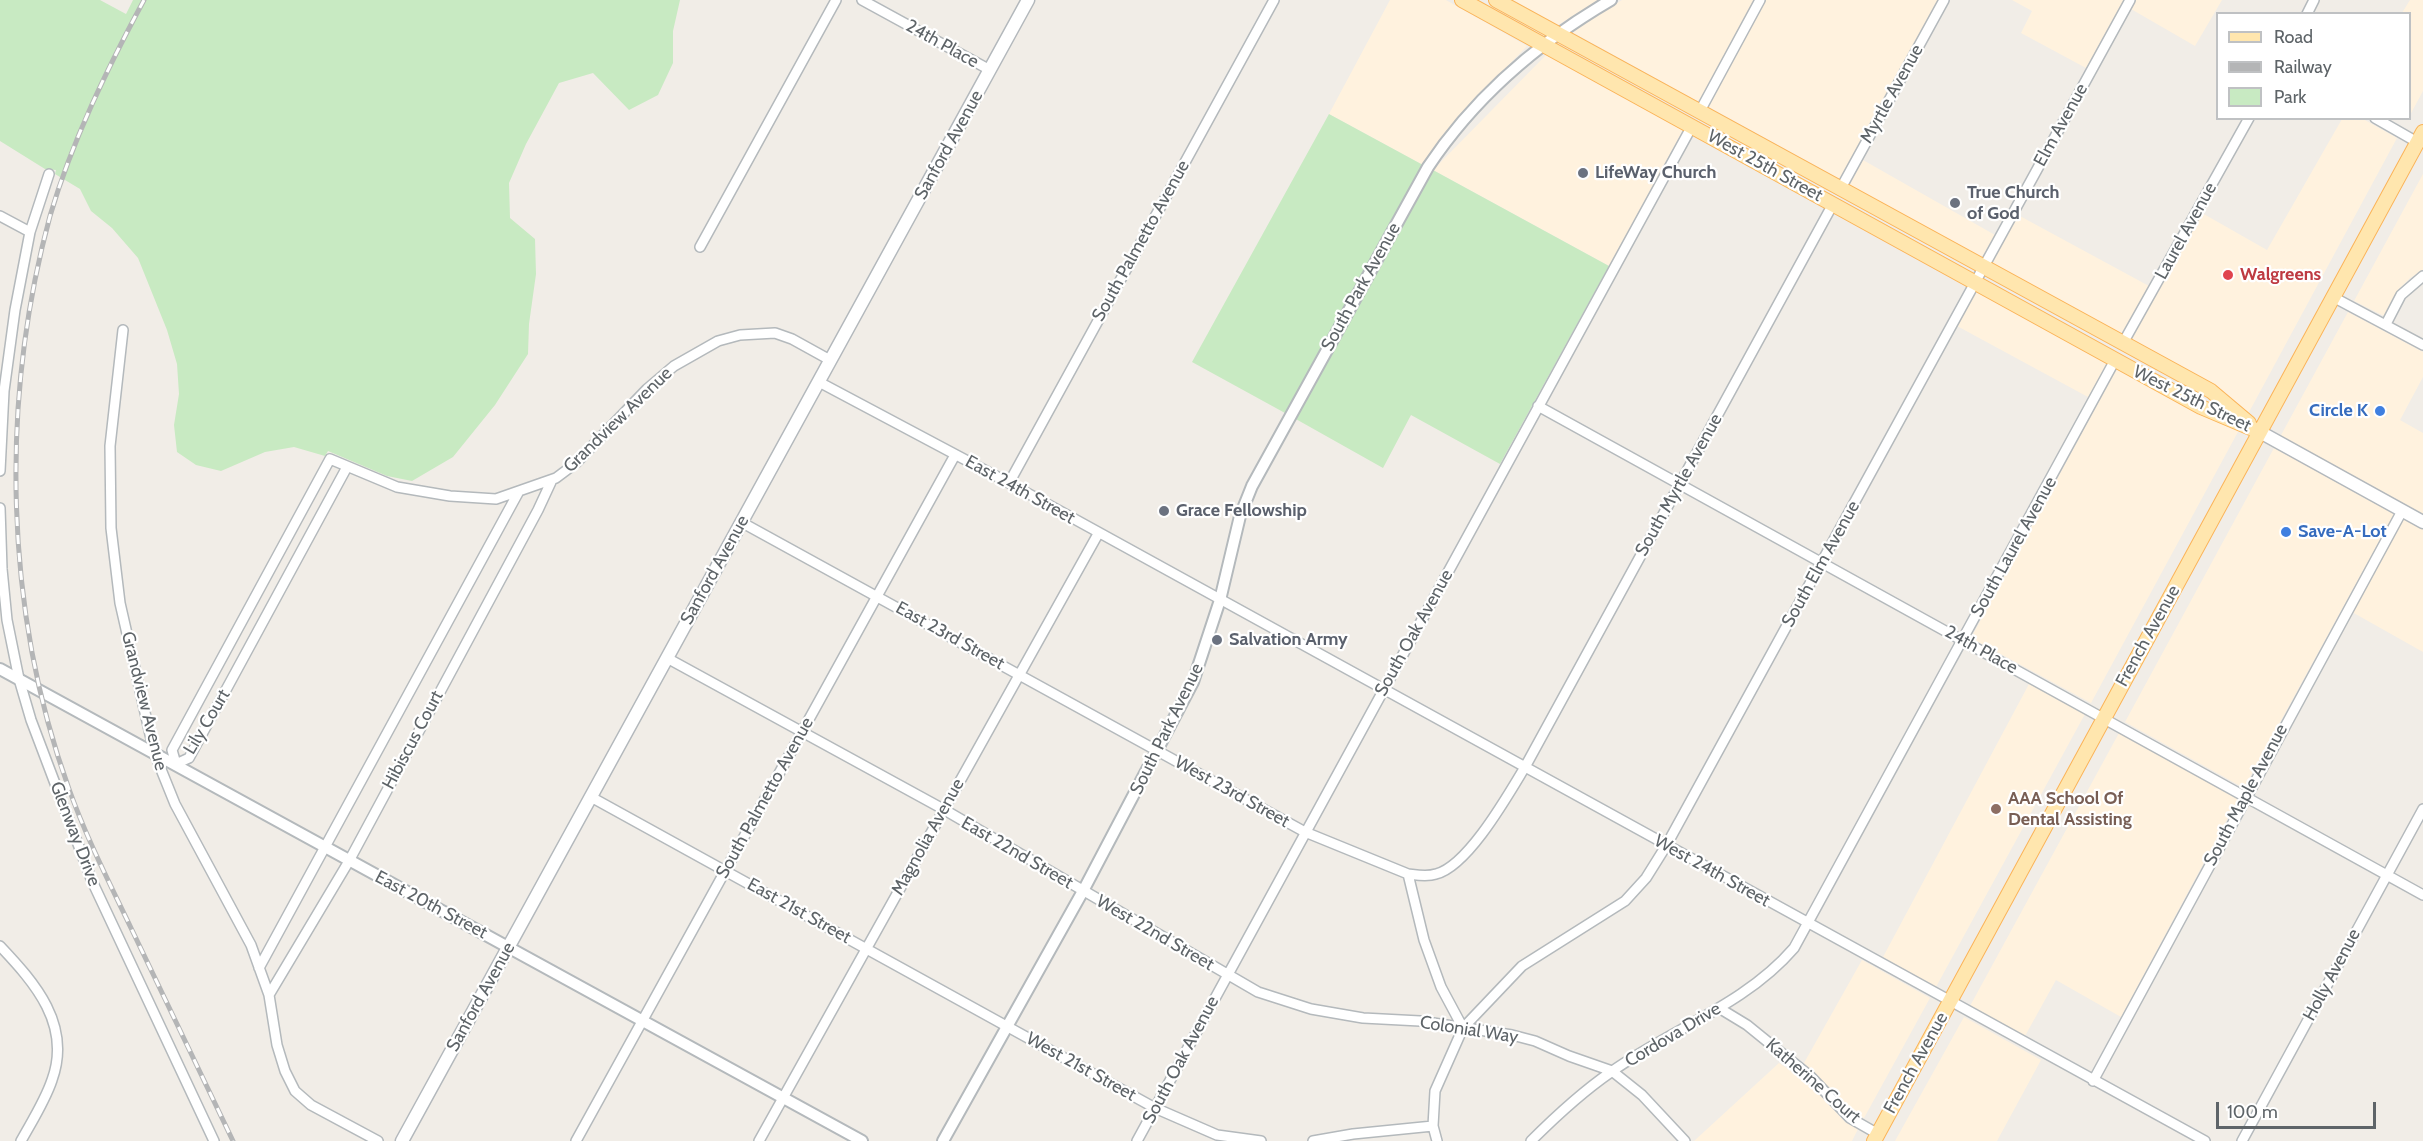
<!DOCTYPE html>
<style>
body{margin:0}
#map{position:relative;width:2423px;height:1141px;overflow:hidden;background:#f1ede7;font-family:Cabin,sans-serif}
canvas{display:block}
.legend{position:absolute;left:2216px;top:12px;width:195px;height:108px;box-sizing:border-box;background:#fff;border:2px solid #bfc1c3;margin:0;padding:8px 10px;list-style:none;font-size:18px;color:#5e6468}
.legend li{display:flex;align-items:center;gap:12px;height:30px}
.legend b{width:30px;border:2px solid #bfc1c3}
.scale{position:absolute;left:2216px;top:1102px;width:160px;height:27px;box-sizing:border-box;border:3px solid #5e6468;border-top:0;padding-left:8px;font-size:18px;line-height:21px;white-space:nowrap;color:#5e6468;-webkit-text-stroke:4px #fff;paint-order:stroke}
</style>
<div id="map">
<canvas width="2423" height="1141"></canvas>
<ul class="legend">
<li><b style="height:8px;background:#ffe6ae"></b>Road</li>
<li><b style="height:8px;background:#b4b5b6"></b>Railway</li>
<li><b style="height:16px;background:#c8eac2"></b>Park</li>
</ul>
<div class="scale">100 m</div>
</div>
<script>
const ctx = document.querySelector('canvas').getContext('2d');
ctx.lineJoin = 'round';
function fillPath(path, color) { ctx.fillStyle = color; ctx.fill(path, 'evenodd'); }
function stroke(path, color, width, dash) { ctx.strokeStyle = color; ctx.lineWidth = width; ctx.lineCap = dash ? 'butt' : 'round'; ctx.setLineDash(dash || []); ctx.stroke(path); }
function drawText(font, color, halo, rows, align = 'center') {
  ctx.font = font + ' Cabin,sans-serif'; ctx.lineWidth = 4.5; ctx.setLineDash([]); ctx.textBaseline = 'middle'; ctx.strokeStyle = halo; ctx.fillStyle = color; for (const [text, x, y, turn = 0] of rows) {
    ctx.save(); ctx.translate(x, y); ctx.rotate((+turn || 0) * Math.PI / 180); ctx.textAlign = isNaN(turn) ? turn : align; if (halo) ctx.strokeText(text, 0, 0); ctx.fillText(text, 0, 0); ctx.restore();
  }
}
const commercial = new Path2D(`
 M1390,0H1446L1527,46L1457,118L1423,165L1329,114Z
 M1513,0H1599L1558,25Z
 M1622,0H1754L1699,102L1572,32Z
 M1765,0H1939L1840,179L1707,106Z
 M2012,0H2124L2086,68L2021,33L2032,11Z
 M2136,0H2222L2195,46L2131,9Z
 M2410,0H2423V91L2410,115V14L2402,13Z
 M1546,55L1683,130L1609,266L1433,170Z
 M2342,119H2363L2397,138L2248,414L2131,340L2202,213L2267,250Z
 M1863,160L1995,235L1981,259L1849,185Z
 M2423,174V270L2410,278L2397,291L2384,316L2354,301Z
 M2018,215L2149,286L2122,335L1991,264Z
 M1976,292L2107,363L2088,397L1957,326Z
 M2348,312L2423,352V377L2400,420L2423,433V515L2280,437Z
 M2117,368L2239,430L2091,703L1971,638Z
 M2274,448L2394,514L2244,788L2125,722Z
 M2403,519L2423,529V652L2352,612Z
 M2029,684L2085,714L1936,987L1883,957Z
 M2119,733L2238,799L2121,1017L2056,980L2025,1036L1970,1006Z
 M1862,960L1930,998L1864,1118L1853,1112L1804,1063Z
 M1964,1017L2041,1060L1997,1141H1895Z
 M1779,1063L1807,1082L1845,1122L1858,1129L1852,1141H1694Z`);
const green = new Path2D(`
 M0,0H100L126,14L133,0H680L673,31V63L658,95L629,110L593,73L559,83L526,144L509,183L510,218L535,239L536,274L529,324L528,354L495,405L453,457L412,481L387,476L328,451L325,456L294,447L265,452L221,471L196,465L177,452L174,425L179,394L177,364L167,330L138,258L112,228L91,211L80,189L55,174L56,170L45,169L0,141Z
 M1329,114L1423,165L1285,413L1192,362Z
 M1433,170L1609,266L1500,464L1411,415L1383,468L1294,418Z`);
const minor = new Path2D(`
 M862,0L990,70
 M2307,14L2314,0
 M1700,111L1760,0
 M2375,118L2417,142
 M1841,188L1944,0
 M0,216L30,232
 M700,247L836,0
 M2333,297L2423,345
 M2386,324L2401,295L2423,276
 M123,330L110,446L111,528L120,603L154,752L175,804L251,945L269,995L277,1045L285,1071L295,1091L311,1105L378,1141
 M2123,343L2249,118
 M819,382L1009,483L2205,1141
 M1538,406L2423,895
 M347,467L189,758L176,764L172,750L330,459L397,487L450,496L496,499L556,478L576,463L647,389L674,366L718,341L740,335L775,333L792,339L830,360
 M0,471L4,391L15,310L30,232L49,174
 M1009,483L1274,0
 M0,508L2,569L7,620L19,679L31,720L92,881L214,1141
 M741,522L1305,832L1408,874C1417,875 1427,877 1436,874C1468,866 1508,795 1525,767L1833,204
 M667,658L943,809L1258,992L1311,1009L1363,1018L1420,1021L1512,1035L1535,1041L1569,1056L1612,1071L1642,1095L1685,1141
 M591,797L1155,1108L1217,1135L1261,1141
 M1408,874L1424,940L1441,987L1463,1028
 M0,946C35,983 72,1025 52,1080C45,1101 32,1121 21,1141
 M259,968L518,493
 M269,995L349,861L538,510L551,482
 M1719,1008L1747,1025L1811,1077L1850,1118L1878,1134
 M2093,1081L2402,511
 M576,1141L955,455
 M759,1141L1098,534
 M1137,1141L1692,126
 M1313,1141L1353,1134L1433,1126
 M1437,1141L1433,1126L1435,1091L1463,1028L1522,966L1625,901L1646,878L1666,846L2130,0
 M1531,1141C1556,1116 1582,1092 1611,1072C1671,1029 1745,1005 1794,948L2115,360
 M2242,1141L2423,809`);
const tertiary = new Path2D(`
 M0,669L862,1141
 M943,1141L1083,891L1193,682L1220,600L1240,516L1252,486L1428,167C1474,98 1539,42 1611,0`);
const secondary = new Path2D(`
 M2260,432L2423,522
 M402,1141L1028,0`);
const primary = new Path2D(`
 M1462,0L2201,407L2260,432
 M1496,0L2211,391L2249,423
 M1874,1141L2423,132`);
const rail = new Path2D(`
 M144,0C107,69 72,141 50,216C0,401 4,609 69,789C86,837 109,882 131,928C165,999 199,1070 233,1141`);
const markers = [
 [1583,173,6,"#6b7280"],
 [1955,203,6,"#6b7280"],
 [2228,275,6,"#e0444e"],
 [2380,411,6,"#3f7fe0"],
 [1164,511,6,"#6b7280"],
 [2286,532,6,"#3f7fe0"],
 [1217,640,6,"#6b7280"],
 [1996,809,6,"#8d6e63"]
];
const streetNames = [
 ["24th Place",942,44,29],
 ["Myrtle Avenue",1892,94,-61],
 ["Elm Avenue",2061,125,-61],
 ["Sanford Avenue",949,145,-61],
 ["West 25th Street",1765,166,29],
 ["Laurel Avenue",2186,231,-61],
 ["South Palmetto Avenue",1141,241,-61],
 ["South Park Avenue",1361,287,-61],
 ["West 25th Street",2192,399,26],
 ["Grandview Avenue",618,420,-44],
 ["South Myrtle Avenue",1679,485,-61],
 ["East 24th Street",1020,490,29],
 ["South Laurel Avenue",2014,547,-61],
 ["South Elm Avenue",1821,564,-61],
 ["Sanford Avenue",715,570,-61],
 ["South Oak Avenue",1414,633,-61],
 ["East 23rd Street",950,636,29],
 ["French Avenue",2148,636,-61],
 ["24th Place",1981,650,29],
 ["Grandview Avenue",144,701,76],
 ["Lily Court",207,722,-59],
 ["South Park Avenue",1167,729,-64],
 ["Hibiscus Court",413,740,-62],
 ["West 23rd Street",1232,792,29],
 ["South Maple Avenue",2246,795,-62],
 ["South Palmetto Avenue",765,798,-61],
 ["Glenway Drive",75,834,69],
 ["Magnolia Avenue",928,837,-61],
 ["East 22nd Street",1017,853,30],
 ["West 24th Street",1712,871,29],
 ["East 20th Street",431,905,28],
 ["East 21st Street",799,911,29],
 ["West 22nd Street",1155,933,30],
 ["Holly Avenue",2332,975,-62],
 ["Sanford Avenue",481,997,-61],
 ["Colonial Way",1469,1030,9],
 ["Cordova Drive",1673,1035,-31],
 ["South Oak Avenue",1181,1060,-62],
 ["French Avenue",1916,1063,-61],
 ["West 21st Street",1081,1067,29],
 ["Katherine Court",1813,1081,41]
];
const worshipNames = [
 ["LifeWay Church",1595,173],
 ["True Church",1967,193],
 ["of God",1967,214],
 ["Grace Fellowship",1176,511],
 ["Salvation Army",1229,640]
];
const healthNames = [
 ["Walgreens",2240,275]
];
const shopNames = [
 ["Circle K",2368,411],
 ["Save-A-Lot",2298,532,"left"]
];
const educationNames = [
 ["AAA School Of",2008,799],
 ["Dental Assisting",2008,820]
];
fillPath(commercial, '#fff2de');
fillPath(green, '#c8eac2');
stroke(minor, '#b4b9bc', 12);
stroke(tertiary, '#b4b9bc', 14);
stroke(secondary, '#b3b8bc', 15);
stroke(primary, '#fbb357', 16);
stroke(minor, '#fff', 9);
stroke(tertiary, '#fff', 10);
stroke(secondary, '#fff', 12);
stroke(primary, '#ffe6ae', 14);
stroke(rail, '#b4b5b6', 5);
stroke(rail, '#fff', 3, [9]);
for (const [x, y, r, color] of markers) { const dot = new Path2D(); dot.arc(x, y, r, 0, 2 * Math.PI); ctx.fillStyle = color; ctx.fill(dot); stroke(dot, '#fff', 2); }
drawText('18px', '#5e6468', '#fff', streetNames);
drawText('bold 18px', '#5b616d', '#fff', worshipNames, 'left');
drawText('bold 18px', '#be3a42', '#fff', healthNames, 'left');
drawText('bold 18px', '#366cbe', '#fff', shopNames, 'right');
drawText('bold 18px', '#785e54', '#fff', educationNames, 'left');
</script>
